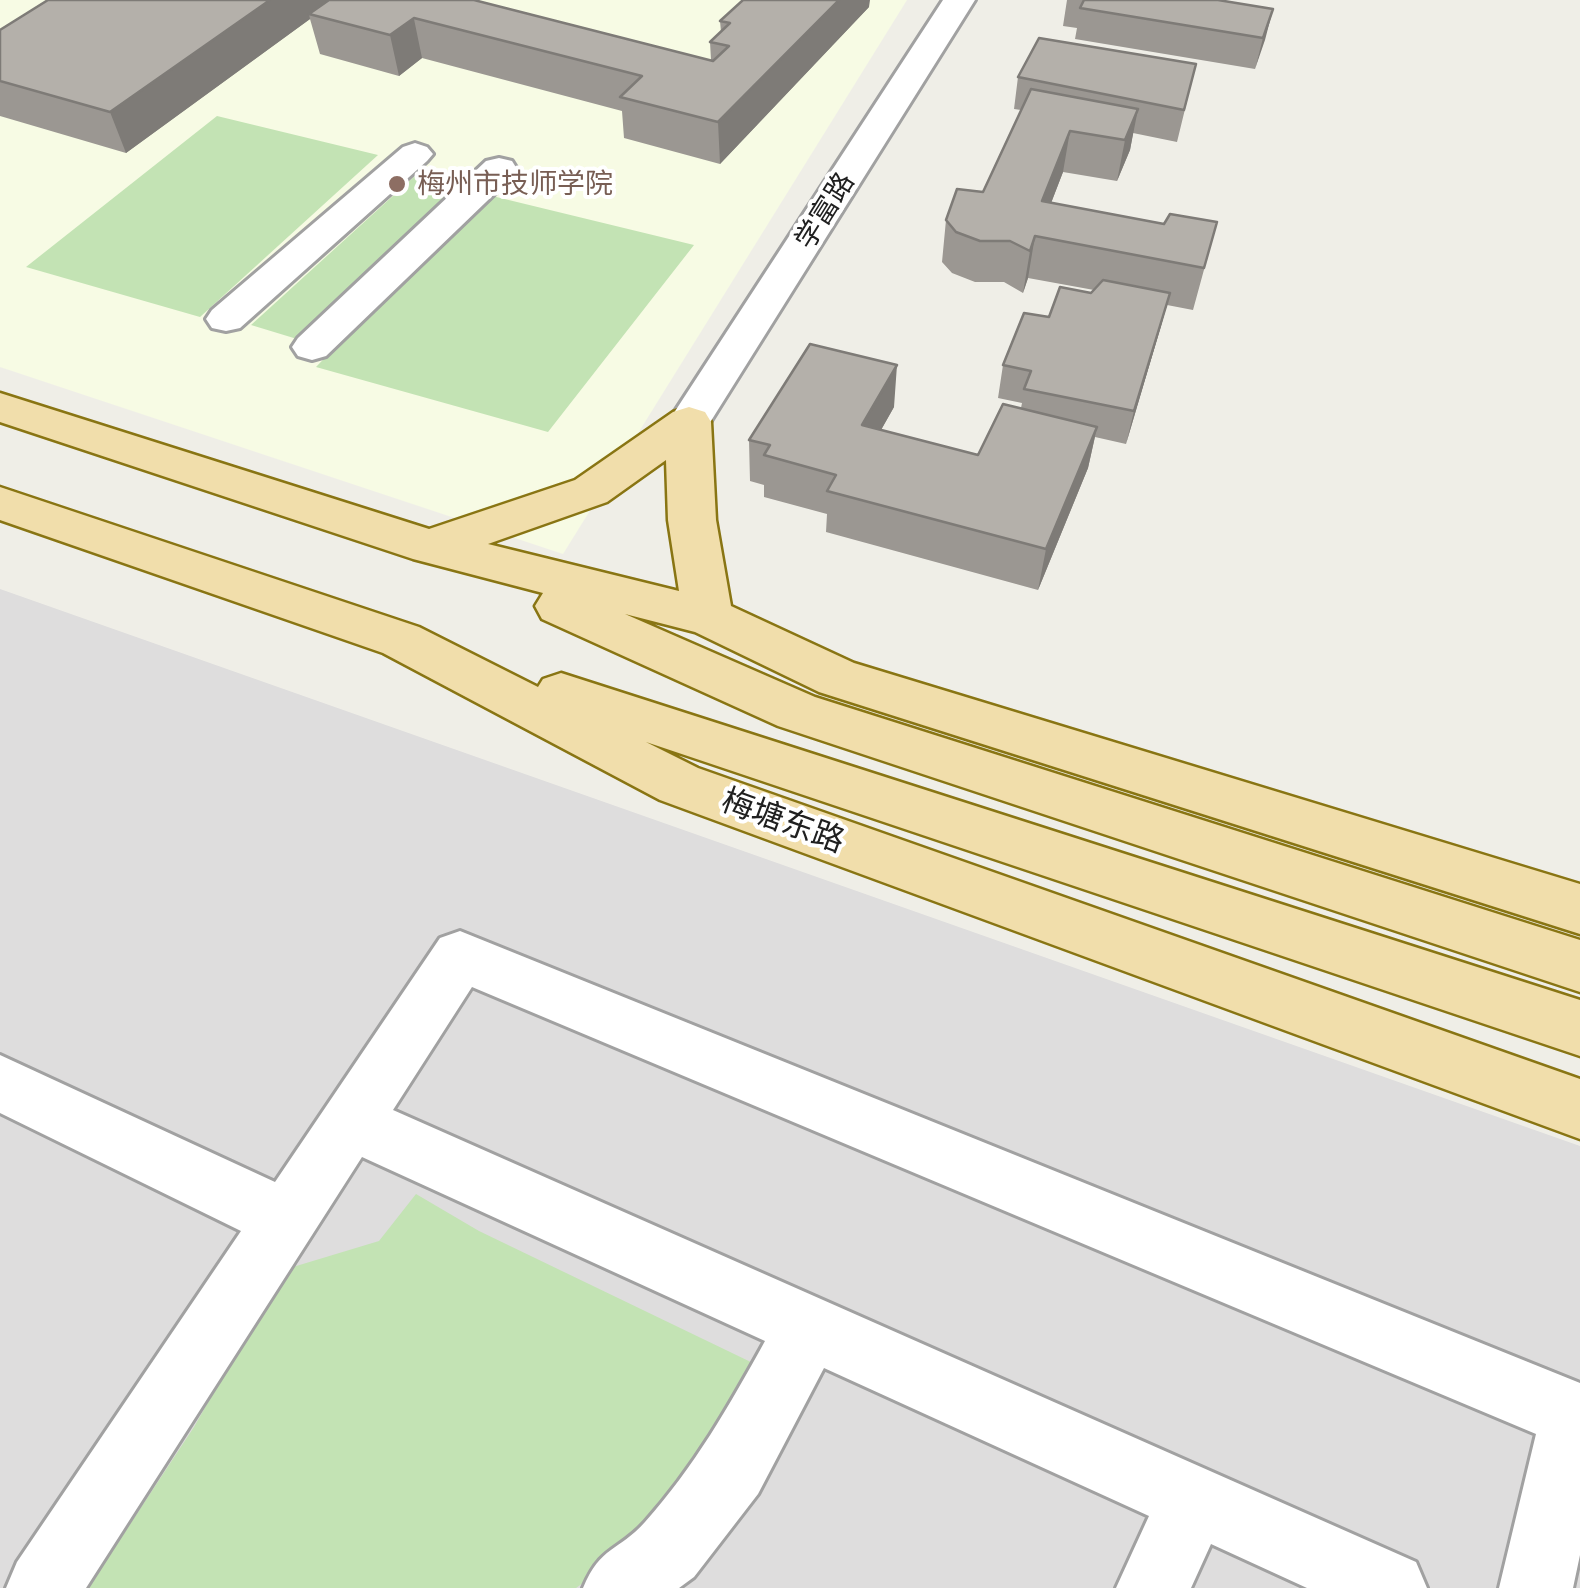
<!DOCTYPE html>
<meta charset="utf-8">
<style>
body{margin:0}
canvas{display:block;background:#efeee7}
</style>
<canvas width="1580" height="1588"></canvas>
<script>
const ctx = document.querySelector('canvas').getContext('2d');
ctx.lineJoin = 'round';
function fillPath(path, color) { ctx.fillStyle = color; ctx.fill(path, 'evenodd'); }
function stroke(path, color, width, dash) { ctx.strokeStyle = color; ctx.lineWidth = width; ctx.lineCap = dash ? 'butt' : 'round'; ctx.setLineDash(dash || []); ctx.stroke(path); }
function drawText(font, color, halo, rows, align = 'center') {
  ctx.font = font + ' "Golos Text","Noto Sans SC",sans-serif'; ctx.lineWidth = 8; ctx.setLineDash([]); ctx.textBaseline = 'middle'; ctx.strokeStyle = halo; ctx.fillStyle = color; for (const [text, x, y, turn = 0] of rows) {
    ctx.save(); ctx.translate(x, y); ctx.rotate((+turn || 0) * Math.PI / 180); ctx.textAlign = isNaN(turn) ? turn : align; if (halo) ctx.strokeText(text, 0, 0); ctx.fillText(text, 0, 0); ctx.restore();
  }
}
const residential = new Path2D(`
 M0,589L1580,1146V1588H0Z`);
const education = new Path2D(`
 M0,0H907L563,554L0,367Z`);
const grass = new Path2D(`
 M217,116L378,155L200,317L26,267Z
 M417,174L460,185L297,339L251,325Z
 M484,194L694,245L548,432L316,367Z
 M416,1194L479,1231L757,1365L703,1469L601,1570L576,1588H88L194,1427L283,1270L379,1241Z`);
const minor = new Path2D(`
 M943,0H975L704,432L689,436L674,432L668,422Z
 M415,143L427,147L433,154L427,161L240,328L226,331L212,328L206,319L212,310L403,147Z
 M499,158L512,161L517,169L512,177L326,356L312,360L298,356L292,347L298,338L486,161Z
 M460,931L1580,1383V1555L1573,1588H1499L1536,1434L472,987L393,1110L1416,1562L1427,1588H1307L1211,1544L1191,1588H1116L1149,1516L824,1368L758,1494L694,1577L679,1588H583C601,1545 618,1552 645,1522C695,1466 729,1406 765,1341L362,1157L86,1588H6L17,1562L241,1231L0,1113V1055L275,1182L440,938Z`);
const major = new Path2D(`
 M0,393L429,529L575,480L673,412L689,407L705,412L711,422L716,520L731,606L854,663L1580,884V934L819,692L695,632L625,614L815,697L1580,940V992L778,726L542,619L535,606L543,593L413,559L0,422ZM666,460L668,520L679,591L488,544L607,502Z
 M0,487L419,627L538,687L543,679L561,673L1580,1000V1056L646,742L698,768L1580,1079V1139L660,800L383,653L0,520Z`);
const wall = new Path2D(`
 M476,0L711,60L710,42L721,32L720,21L869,7L720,164L624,138L622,111L422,58L399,76L320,54L310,19L126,153L0,116V30Z
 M1067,0H1218L1273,9L1255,69L1075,39L1077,28L1063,26Z
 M1196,64L1177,142L1133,133L1130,150L1117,181L1063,172L1051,203L1164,224L1217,222L1193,310L1167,305L1126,444L1095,437L1088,468L1038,590L826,532L827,514L764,497V485L750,481L749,440L894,407L881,430L978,455L1021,408L1022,403L998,398L1003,365L1049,317L1094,290L1028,278L1023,293L1004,282H975L952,273L942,262L946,220L983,192L1021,110L1014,109L1018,77Z`);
const shadedWall = new Path2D(`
 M270,0H336L309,14L310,19L126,153L110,112Z
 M406,0L424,11L414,19L422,58L399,76L390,35Z
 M839,0H870L869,7L720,164L718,122Z
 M1273,9L1265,40L1255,69L1263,38Z
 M1138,109L1130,150L1117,181L1125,140Z
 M1070,131L1063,172L1038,237L1042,201Z
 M1035,236L1028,278L1023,293L1030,251Z
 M1170,293L1161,326L1126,444L1134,411Z
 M897,365L894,407L860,467L862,425Z
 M1097,427L1088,468L1038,590L1046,549Z`);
const building = new Path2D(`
 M48,0H270L110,112L0,81V30Z
 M329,0H474L713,61L729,46L710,42L730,23L720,21L743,0H839L718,122L620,97L642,76L414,18L390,35L309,14Z
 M1084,0H1218L1273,9L1263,38L1080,8Z
 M1039,38L1196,64L1184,110L1018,77Z
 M1031,89L1138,109L1125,140L1070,131L1042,201L1164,224L1170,214L1217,222L1204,268L1035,236L1030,251L1010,241H980L956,232L946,220L957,189L983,192Z
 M1103,280L1170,293L1134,411L1024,389L1031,371L1003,365L1024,313L1049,317L1060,287L1091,293Z
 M810,344L897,365L862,425L978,455L1003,404L1097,427L1046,549L827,491L836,475L764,455L770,445L749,440Z`);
const markers = [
 [397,184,10,"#8d6e63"]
];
const farEducationnames = [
 ["梅州市技师学院",417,184]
];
const farStreetnames = [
 ["学富路",825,211,-58]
];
const streetNames = [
 ["梅塘东路",783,821,20]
];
fillPath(residential, '#dedddd');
fillPath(education, '#f7fbe4');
fillPath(grass, '#c3e3b4');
stroke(minor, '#a1a1a1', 6);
stroke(major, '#897513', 5);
fillPath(minor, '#fff');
fillPath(major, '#f1deab');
fillPath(wall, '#9b9792');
fillPath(shadedWall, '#7e7b77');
fillPath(building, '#b4b0aa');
stroke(building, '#7e7b77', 2.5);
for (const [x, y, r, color] of markers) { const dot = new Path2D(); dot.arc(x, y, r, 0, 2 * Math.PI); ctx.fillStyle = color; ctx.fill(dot); stroke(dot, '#fff', 4); }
drawText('28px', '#785e54', '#fff', farEducationnames, 'left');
drawText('28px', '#202020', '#fff', farStreetnames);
drawText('32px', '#202020', '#fff', streetNames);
</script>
